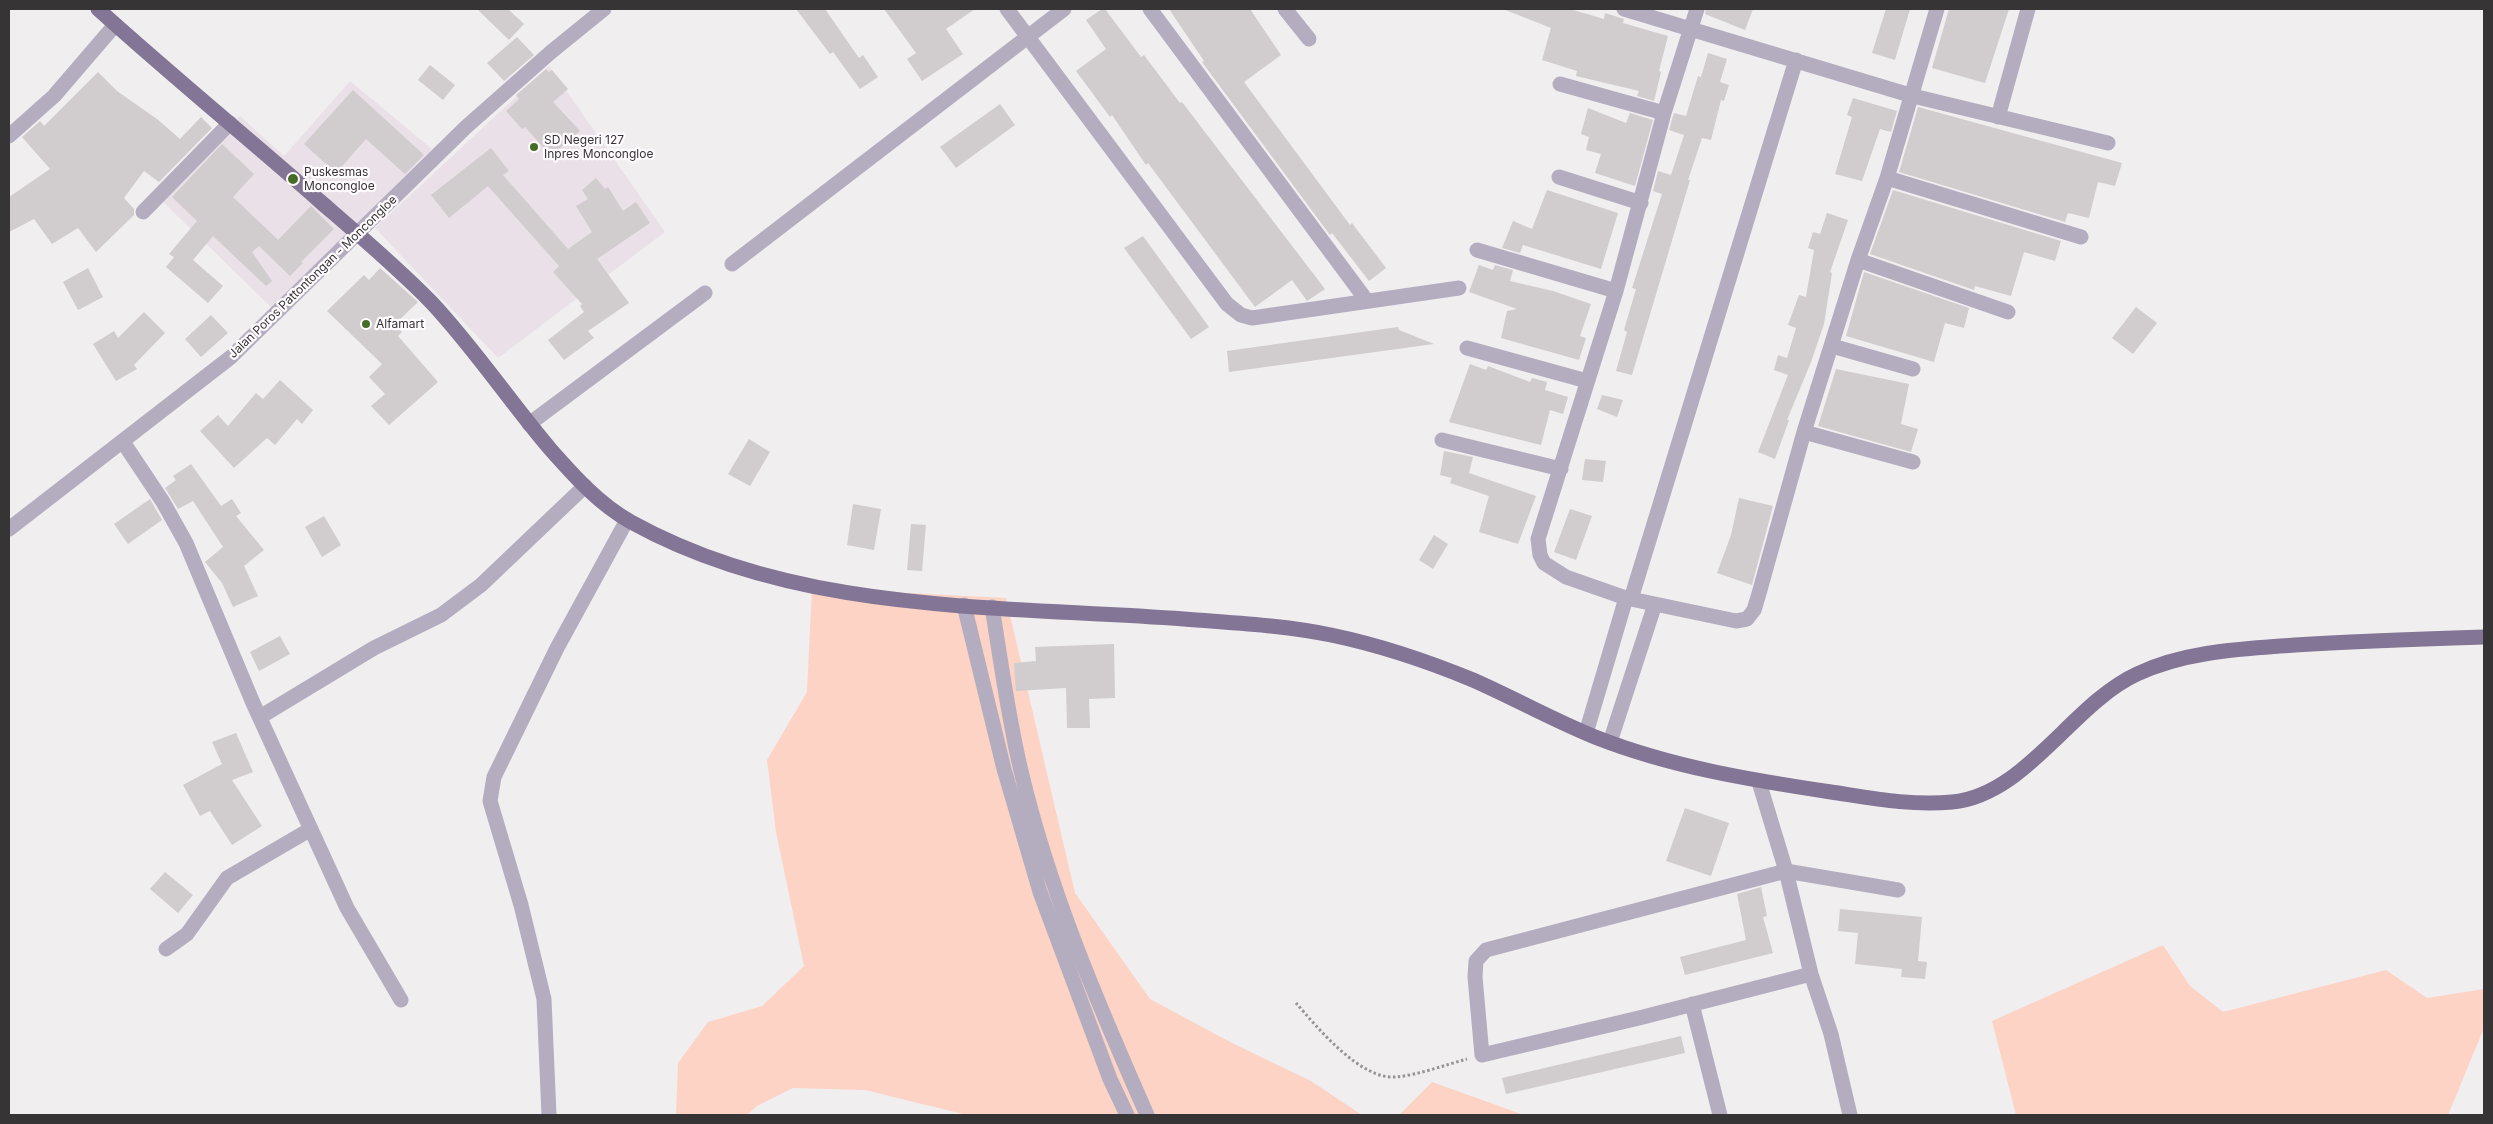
<!DOCTYPE html>
<style>
body{margin:0}
#map{position:relative;width:2493px;height:1124px;overflow:hidden;background:#f1eef0;font-family:Inter,sans-serif}
canvas{display:block}
.frame{position:absolute;inset:0;border:10px solid #363435;pointer-events:none}
</style>
<div id="map">
<canvas width="2493" height="1124"></canvas>
<div class="frame"></div>
</div>
<script>
const ctx = document.querySelector('canvas').getContext('2d');
ctx.lineJoin = 'round';
function fillPath(path, color) { ctx.fillStyle = color; ctx.fill(path, 'evenodd'); }
function stroke(path, color, width, dash) { ctx.strokeStyle = color; ctx.lineWidth = width; ctx.lineCap = dash ? 'butt' : 'round'; ctx.setLineDash(dash || []); ctx.stroke(path); }
function drawText(font, color, halo, rows, align = 'center') {
  ctx.font = font + ' Inter,sans-serif'; ctx.lineWidth = 4.5; ctx.setLineDash([]); ctx.textBaseline = 'middle'; ctx.strokeStyle = halo; ctx.fillStyle = color; for (const [text, x, y, turn = 0] of rows) {
    ctx.save(); ctx.translate(x, y); ctx.rotate((+turn || 0) * Math.PI / 180); ctx.textAlign = isNaN(turn) ? turn : align; if (halo) ctx.strokeText(text, 0, 0); ctx.fillText(text, 0, 0); ctx.restore();
  }
}
const built = new Path2D(`
 M549,66L665,232L498,358L375,228Z
 M350,81L432,149L272,308L163,202L240,116L284,156Z`);
const green = new Path2D(`
 M812,588L1006,598L1075,893L1150,999L1234,1044L1311,1081L1362,1115H967L865,1090L793,1088L757,1106L747,1115H676L678,1063L708,1022L762,1006L804,966L776,832L767,760L807,692Z
 M2163,945L2190,986L2223,1012L2386,970L2427,998L2484,989V1028L2448,1115H2016L1992,1021Z
 M1432,1082L1524,1115H1399Z`);
const building = new Path2D(`
 M477,9H508L524,24L509,40Z
 M796,9H825L859,58L863,55L878,77L860,89L833,52L830,54Z
 M884,9H975L946,29L963,54L922,81L907,59L916,53Z
 M1102,9H1105L1141,57L1144,55L1180,103L1182,102L1325,289L1307,301L1292,280L1255,307L1148,163L1146,165L1112,115L1110,117L1076,71L1106,49L1086,20Z
 M1169,9H1250L1281,55L1244,82L1350,225L1352,223L1386,268L1369,281L1332,233L1330,235L1202,62L1204,61Z
 M1503,9H1570L1604,19L1605,13L1624,19L1623,23L1668,36L1659,71L1661,72L1654,101L1637,96L1639,91L1576,76L1577,71L1542,60L1551,28Z
 M1706,9H1753L1745,30L1705,14Z
 M1886,9H1910L1895,60L1872,53Z
 M1949,9H2009L1985,83L1932,68Z
 M517,37L534,55L504,81L487,63Z
 M1708,53L1727,59L1720,82L1729,85L1724,101L1721,100L1711,140L1702,138L1688,180H1690L1632,375L1616,371L1627,332L1624,330L1636,289L1632,288L1662,194L1653,191L1658,171L1671,175L1684,135L1669,130L1673,116L1674,113L1686,116L1698,76L1701,77Z
 M430,65L455,85L443,100L418,80Z
 M546,69L549,72L552,70L568,89L553,102L580,131L551,156L525,127L522,129L506,111L519,99L516,95Z
 M98,72L117,91L157,119L180,139L201,117L212,128L159,182L144,171L124,198L134,209V215L96,252L78,228L52,244L34,219L9,232V197L50,169L22,137L40,121L44,126Z
 M353,90L424,155L405,174L366,139L336,173L304,144Z
 M1853,98L1897,111L1891,132L1880,129L1862,181L1835,174L1852,117L1847,115Z
 M1000,104L1015,125L956,168L940,147Z
 M1918,107L2122,163L2115,186L2098,182L2089,218L2068,213L2065,222L1899,172Z
 M1588,108L1626,123L1630,113L1653,120L1635,186L1595,173L1601,154L1586,150L1589,137L1581,134Z
 M222,144L254,174L233,197L278,240L311,206L334,229L301,262L303,263L290,276L259,246L252,252L272,281L266,286L213,236L193,260L223,286L208,303L166,267L174,257L169,254L197,221L172,197Z
 M491,148L509,171L503,175L568,249L592,232L576,206L588,199L582,190L596,178L605,189L608,187L623,211L636,202L650,223L597,259L629,303L588,331L594,338L564,360L548,340L584,312L580,306L582,304L553,272L559,266L488,186L449,218L431,195Z
 M1547,190L1618,213L1601,269L1523,245L1520,253L1502,248L1513,221L1532,229Z
 M1893,190L2061,241L2055,261L2024,252L2011,296L1975,286L1974,290L1870,254Z
 M1827,213L1848,220L1830,272L1832,273L1824,324L1811,362L1787,420H1789L1775,459L1758,452L1788,375L1774,370L1778,355L1787,358L1796,328L1788,325L1799,295L1806,297L1814,250L1808,248L1813,232L1820,234Z
 M1143,236L1209,327L1191,339L1124,248Z
 M1479,265L1493,270L1495,265L1513,270L1510,281L1553,291L1591,304L1580,336L1586,338L1579,360L1501,338L1507,311L1517,309L1469,292Z
 M88,268L103,297L78,310L63,282Z
 M380,268L418,302L394,325L402,332L398,336L438,382L389,425L371,406L385,394L369,377L382,364L327,311L364,275L369,280Z
 M1864,272L1969,308L1964,328L1945,323L1934,362L1846,336Z
 M2136,307L2157,323L2133,354L2112,338Z
 M144,312L165,333L134,365L137,369L116,381L93,344L114,331L118,338Z
 M211,315L228,333L201,357L185,339Z
 M1398,327L1399,330L1434,344L1229,372L1227,351Z
 M1470,364L1486,370L1488,366L1530,382L1532,378L1547,382L1545,390L1568,397L1563,414L1550,410L1541,445L1449,422Z
 M1836,369L1909,384L1901,424L1918,429L1911,452L1818,426Z
 M280,380L313,410L302,424L297,419L275,445L267,438L234,468L200,431L218,415L228,426L256,393L263,399Z
 M1602,395L1623,400L1617,417L1597,409Z
 M749,439L770,452L750,486L728,474Z
 M1444,451L1473,457L1469,473L1536,496L1518,544L1479,532L1489,496L1450,483L1452,478L1440,475Z
 M1585,459L1606,461L1603,482L1582,480Z
 M191,464L221,506L232,499L241,513L236,516L264,550L244,566L258,596L233,607L222,583L205,562L223,547L193,501L178,509L165,488L176,480L173,476Z
 M1739,498L1773,506L1752,585L1717,573L1731,535Z
 M150,499L162,520L128,544L114,524Z
 M853,504L881,509L874,550L847,545Z
 M1570,509L1592,516L1576,560L1554,552Z
 M324,516L341,545L322,557L305,527Z
 M911,524L926,525L922,571L907,570Z
 M1434,535L1448,544L1433,569L1419,560Z
 M280,636L290,654L259,671L250,652Z
 M1114,644L1115,698L1089,699L1090,728H1067L1066,688L1016,691L1014,663L1036,661L1035,647Z
 M236,733L253,772L232,780L262,826L232,845L210,811L200,816L183,785L222,764L212,742Z
 M1685,808L1729,823L1711,876L1666,861Z
 M165,872L193,895L178,913L150,889Z
 M1761,887L1767,916L1763,917L1773,953L1685,975L1680,957L1746,940L1737,894Z
 M1840,909L1922,917L1918,961L1927,962L1925,979L1901,977L1902,969L1855,964L1858,933L1838,931Z
 M1681,1036L1685,1053L1506,1094L1502,1078Z`);
const path = new Path2D(`
 M1296,1003C1317,1027 1360,1080 1396,1077C1418,1075 1445,1065 1467,1059`);
const minor = new Path2D(`
 M1007,9L1227,304L1241,315L1252,318L1459,288
 M1150,9L1367,301
 M1285,9L1309,39
 M1624,9L1913,96L2108,143
 M1697,9L1664,113L1616,291L1538,539L1540,555L1544,563L1566,577L1626,598L1736,621L1747,619L1754,610L1758,597L1804,432L1858,260L1887,178L1937,9
 M1560,84L1664,113
 M1998,117L2028,9
 M9,136L54,96L115,25
 M1559,177L1641,203
 M1887,178L2081,237
 M143,212L230,123
 M1477,250L1616,291
 M1858,260L2008,312
 M732,264L1064,9
 M1832,346L1913,369
 M1467,348L1587,381
 M529,424L705,293
 M1804,432L1913,462
 M1442,440L1561,469
 M123,442L163,502L186,543L253,703L347,908L401,1000
 M1631,599L1796,60
 M964,605L1004,769L1040,892L1110,1079L1127,1115
 M992,607C1001,662 1008,717 1021,771C1049,890 1098,1004 1147,1115
 M260,717L374,648L441,615L481,585L585,486
 M1586,733L1626,598
 M1610,742L1655,604
 M1759,782L1786,871L1811,974L1831,1034L1850,1115
 M166,949L187,934L227,878L311,829
 M1811,974L1639,1018L1482,1055L1475,977L1476,961L1486,950L1786,871L1898,890
 M1692,1004L1720,1115
 M549,1115L544,999L521,905L490,801L494,777L557,648L627,520`);
const tertiary = new Path2D(`
 M9,529L231,357L466,127L551,52L604,9`);
const primary = new Path2D(`
 M98,9C171,75 248,138 322,203C359,235 398,268 432,303C475,349 510,402 551,450C575,477 599,504 631,522C799,615 998,605 1184,619C1233,623 1283,625 1331,635C1379,645 1427,661 1473,680C1514,698 1553,720 1595,737C1671,767 1751,780 1831,792C1871,798 1911,806 1952,802C2026,795 2072,704 2137,674C2186,651 2242,649 2295,645C2358,641 2421,639 2484,637`);
const markers = [
 [534,147,5,"#466d28"],
 [293,179,6,"#466d28"],
 [366,324,5,"#466d28"]
];
const poiNames = [
 ["SD Negeri 127",544,140],
 ["Inpres Moncongloe",544,154],
 ["Puskesmas",304,172],
 ["Moncongloe",304,186],
 ["Alfamart",376,324]
];
const streetNames = [
 ["Jalan Poros Pattontongan - Moncongloe",313,277,-44]
];
fillPath(built, '#eae0e7');
fillPath(green, '#fcd3c5');
fillPath(building, '#d1cccd');
stroke(path, '#969495', 3, [2.5, 2.5]);
stroke(minor, '#b4adbf', 15);
stroke(tertiary, '#b4adbf', 15);
stroke(primary, '#837595', 15);
for (const [x, y, r, color] of markers) { const dot = new Path2D(); dot.arc(x, y, r, 0, 2 * Math.PI); ctx.fillStyle = color; ctx.fill(dot); stroke(dot, '#fffbfe', 2); }
drawText('12px', '#363435', '#fffbfe', poiNames, 'left');
drawText('12px', '#363435', '#fffbfe', streetNames);
</script>
